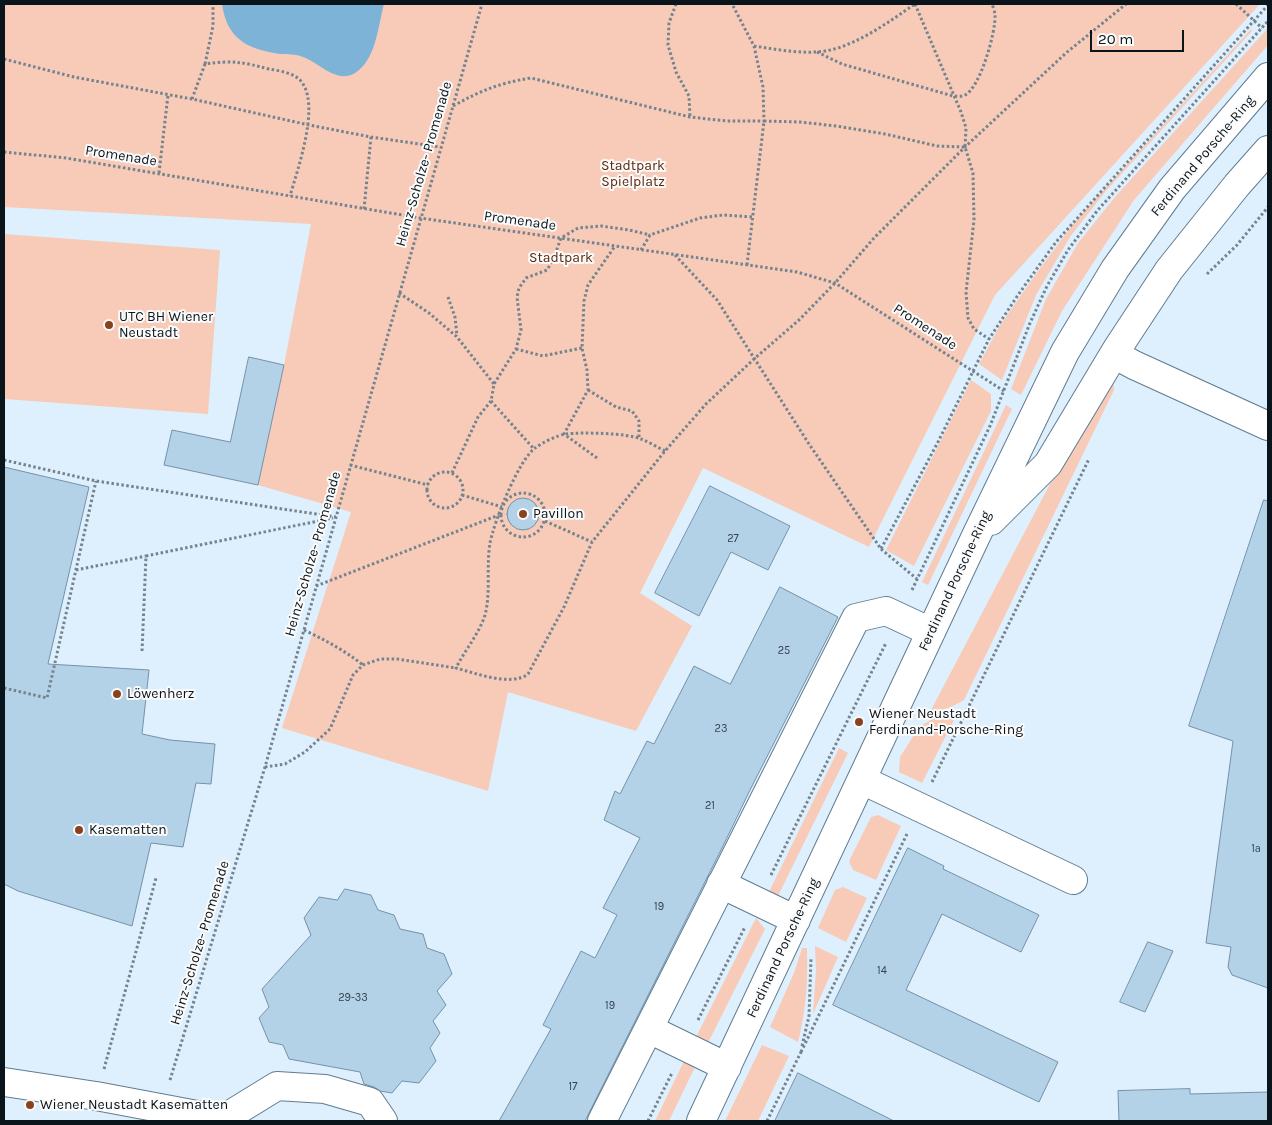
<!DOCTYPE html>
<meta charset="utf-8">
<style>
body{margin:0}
#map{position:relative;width:1272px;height:1125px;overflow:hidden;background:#def0fe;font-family:Karla,sans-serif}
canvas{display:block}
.frame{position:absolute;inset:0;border:5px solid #09141b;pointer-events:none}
.scale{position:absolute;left:1090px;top:30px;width:94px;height:22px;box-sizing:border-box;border:2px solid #09141b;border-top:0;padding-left:6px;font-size:15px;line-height:18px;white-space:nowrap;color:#09141b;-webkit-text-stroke:4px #fbfbfb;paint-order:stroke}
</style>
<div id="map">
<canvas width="1272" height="1125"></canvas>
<div class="frame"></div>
<div class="scale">20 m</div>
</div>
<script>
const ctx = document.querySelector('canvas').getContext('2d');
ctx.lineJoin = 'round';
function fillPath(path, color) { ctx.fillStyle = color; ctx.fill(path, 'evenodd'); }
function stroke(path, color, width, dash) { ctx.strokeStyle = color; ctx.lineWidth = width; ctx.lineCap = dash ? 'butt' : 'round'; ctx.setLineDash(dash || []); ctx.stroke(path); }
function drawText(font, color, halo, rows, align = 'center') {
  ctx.font = font + ' Karla,sans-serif'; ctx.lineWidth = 4; ctx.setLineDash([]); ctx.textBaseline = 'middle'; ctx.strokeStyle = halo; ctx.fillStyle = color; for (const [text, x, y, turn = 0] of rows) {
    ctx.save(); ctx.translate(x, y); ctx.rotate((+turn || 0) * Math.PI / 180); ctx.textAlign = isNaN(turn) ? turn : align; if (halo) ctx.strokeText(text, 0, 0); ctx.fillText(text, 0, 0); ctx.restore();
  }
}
const green = new Path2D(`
 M4,4H1260L995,295L869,547L703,468L640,593L692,626L636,731L508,692L488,791L282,728L351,512L258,485L284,365L311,224L4,207Z
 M1268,28V45L1134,200L1062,311L1021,395L1011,389L1046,299L1078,243L1115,197Z
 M1251,29L1252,31L1105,192L1070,237L1036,295L1002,380L979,364L999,327L1035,275L1077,219Z
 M4,234L220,250L208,414L4,399Z
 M1113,376L1114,390L964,700C954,706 943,712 931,710L1080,427Z
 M971,380L991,394V411L914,566L886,550Z
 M1006,405L1012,409L928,585L922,582Z
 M957,714L922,783L899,772L900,757L919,727L932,719Z
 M839,748L848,753L778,896L769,892Z
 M878,815L901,826L876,880L853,870L849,861L871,817Z
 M843,887L867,898L846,942L818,928L835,890Z
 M756,918L765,929L708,1043L696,1037Z
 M815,946L838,957L813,1014L816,970Z
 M802,948H807C808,980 806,1011 798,1042L770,1027L794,973Z
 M762,1045L789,1056L758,1121H725Z
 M684,1061L696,1065L669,1121H655Z`);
const water = new Path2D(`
 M222,4H384C378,26 376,60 355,73C336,84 320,63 303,57C296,54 288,54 280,54C247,49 227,39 222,4Z`);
const building = new Path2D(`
 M249,357L284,365L258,485L164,465L172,430L230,442Z
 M4,467L89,487L48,664L149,670L142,734L170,740L215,744L211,784L196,783L183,847L151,843L132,926L18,891L4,884Z
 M710,486L790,526L768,570L731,552L699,616L655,593Z
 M507 514a16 16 0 1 1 32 0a16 16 0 1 1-32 0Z
 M1264,500L1268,501V988L1232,975L1228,967L1231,947L1206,943L1233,741L1189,726Z
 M780,587L838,617L749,792L725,842L585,1121H499L551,1029L543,1025L581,951L595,958L617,915L603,908L640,838L604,820L615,791L620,794L647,741L654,744L694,666L730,684Z
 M908,848L944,866L943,869L1039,915L1021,952L942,914L906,990L1058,1062L1039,1102L833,1005Z
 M345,889L371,895L378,910L394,915L400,929L423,934L427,948L444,954L452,974L437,991L446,1005L433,1021L440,1033L430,1048L436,1061L419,1083L402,1081L392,1093L380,1091L374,1087L364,1084L360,1072L289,1059L283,1045L269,1042L259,1018L269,1007L262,989L311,935L304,918L319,897L337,900Z
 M1148,942L1173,951L1145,1012L1120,1002Z
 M798,1073L894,1121H775Z
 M1190,1089V1094L1268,1092V1121H1119L1118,1091Z`);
const path = new Path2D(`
 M676,4L669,23L668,45L676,72L689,96L690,117
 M915,4L961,112L966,128L965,147L973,173L974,220L966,292L968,318L974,329L989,339
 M1236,4L1262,28
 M754,46C774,49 794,53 815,52C850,51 887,23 915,4
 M817,52L842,64L953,96C957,96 961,97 965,95C980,88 996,32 995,15C995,12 993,7 992,4
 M4,59L74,77L192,99L309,125L371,137L440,147
 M205,64L213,26V4
 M192,99L205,64C233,60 242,62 269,69C280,71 297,73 303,84C319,109 298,168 290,196
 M453,106C480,91 499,83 531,78L690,117L727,121H764L763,87L754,46L732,4
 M4,152L66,158L420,218L797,272L835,283L1004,391
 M159,173L168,95
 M364,209L371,137
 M641,250L650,235L700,218L723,215L753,217
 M675,255L717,300L809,444L881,549L938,442L989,339L1018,295L1056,242L1268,5
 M747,265L764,121L800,122L836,126L885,134L937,146L964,147
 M1207,274L1237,245L1268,207
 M399,293L429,313L457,337L494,384
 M448,297L455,317L457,336
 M516,349L543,356L582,348
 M588,390L616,407L632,411L639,421V438
 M491,401L534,449
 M665,451C657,447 649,442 641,439C627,433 582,432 566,434C557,435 542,443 535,448C518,461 494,522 490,543C486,567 491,592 485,615C479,634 465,650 456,668C475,673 511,687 528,674L564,607L592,542L665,451L706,404L754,359L799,320L835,283L874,238L965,147L1066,53L1126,4
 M597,458L564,434L588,390L587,370L582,348L584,301L588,285L615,246
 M4,460L96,481L336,517
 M350,465L428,485
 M427 490a18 18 0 1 1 36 0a18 18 0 1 1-36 0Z
 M452,473L478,417L491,401L494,384L516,349L521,330L517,297L519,288L526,278L547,270L553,260L561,238L578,228L601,226L629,230L650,235
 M501 515a22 22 0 1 1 44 0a22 22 0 1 1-44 0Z
 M462,495L502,507
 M545,521L592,542
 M881,549L917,579
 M76,570L146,556
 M316,586L499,515
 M912,590L990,426L1030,323L1047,286L1068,250L1097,211L1268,21
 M304,630C325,640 344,650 363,665
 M142,651L146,556L333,518
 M4,688L47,698L96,481
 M265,767L285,764L305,752L330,729L353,675L363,665L380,659H397L456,668
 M932,782L1089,459
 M771,875L886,643
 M698,1020L745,927
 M802,1046L809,1016L811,958
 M801,1052L907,834
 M104,1069L156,878
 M170,1080L265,767L482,4
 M648,1121L672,1073
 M767,1121L801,1052`);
const minor = new Path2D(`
 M1117,349L1123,359L1134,365L1268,426
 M991,521L1048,464L1117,349L1169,270L1237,185L1268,150
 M862,780L1073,880
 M721,884L796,920
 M649,1029L727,1067
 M4,1082L96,1096L229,1121
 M220,1121L277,1086L325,1089L370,1102L383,1121
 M602,1121L856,618L886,611L931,632
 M701,1121L976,536L1065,352L1115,269L1172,189L1268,77`);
const markers = [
 [109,325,5,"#894220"],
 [523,514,5,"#894220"],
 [117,694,5,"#894220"],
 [859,722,5,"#894220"],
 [79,830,5,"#894220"],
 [30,1105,5,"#894220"]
];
const numberNames = [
 ["27",733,539],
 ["25",784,651],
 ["23",721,729],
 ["21",710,806],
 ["1a",1256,849],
 ["19",659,907],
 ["14",882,971],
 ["29-33",353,998],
 ["19",610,1006],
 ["17",573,1087]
];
const streetNames = [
 ["Promenade",121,156,9],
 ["Ferdinand Porsche-Ring",1203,156,-50],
 ["Heinz-Scholze- Promenade",424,164,-74],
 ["Promenade",520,221,8],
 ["Promenade",925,327,33],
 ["Heinz-Scholze- Promenade",313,554,-74],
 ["Ferdinand Porsche-Ring",955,581,-65],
 ["Heinz-Scholze- Promenade",200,943,-73],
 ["Ferdinand Porsche-Ring",783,948,-65]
];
const parkNames = [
 ["Stadtpark",633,166],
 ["Spielplatz",633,182],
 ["Stadtpark",561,258]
];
const poiNames = [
 ["UTC BH Wiener",119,317],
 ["Neustadt",119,333],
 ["Pavillon",533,514],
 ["Löwenherz",127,694],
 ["Wiener Neustadt",869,714],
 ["Ferdinand-Porsche-Ring",869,730],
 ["Kasematten",89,830],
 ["Wiener Neustadt Kasematten",40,1105]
];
fillPath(green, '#f7cbb8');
fillPath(water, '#7eb3d8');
fillPath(building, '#b3d1e7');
stroke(building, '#7491a6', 1);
stroke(minor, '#607c90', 30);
stroke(path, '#74838d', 3, [2.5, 2.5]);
stroke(minor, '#fff', 28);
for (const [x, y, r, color] of markers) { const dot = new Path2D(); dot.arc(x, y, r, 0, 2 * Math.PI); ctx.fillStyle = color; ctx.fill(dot); stroke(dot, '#fbfbfb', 2); }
drawText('11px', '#34434e', null, numberNames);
drawText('14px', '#09141b', '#fbfbfb', streetNames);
drawText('14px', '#5c270d', '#fbfbfb', parkNames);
drawText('14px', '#09141b', '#fbfbfb', poiNames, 'left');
</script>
